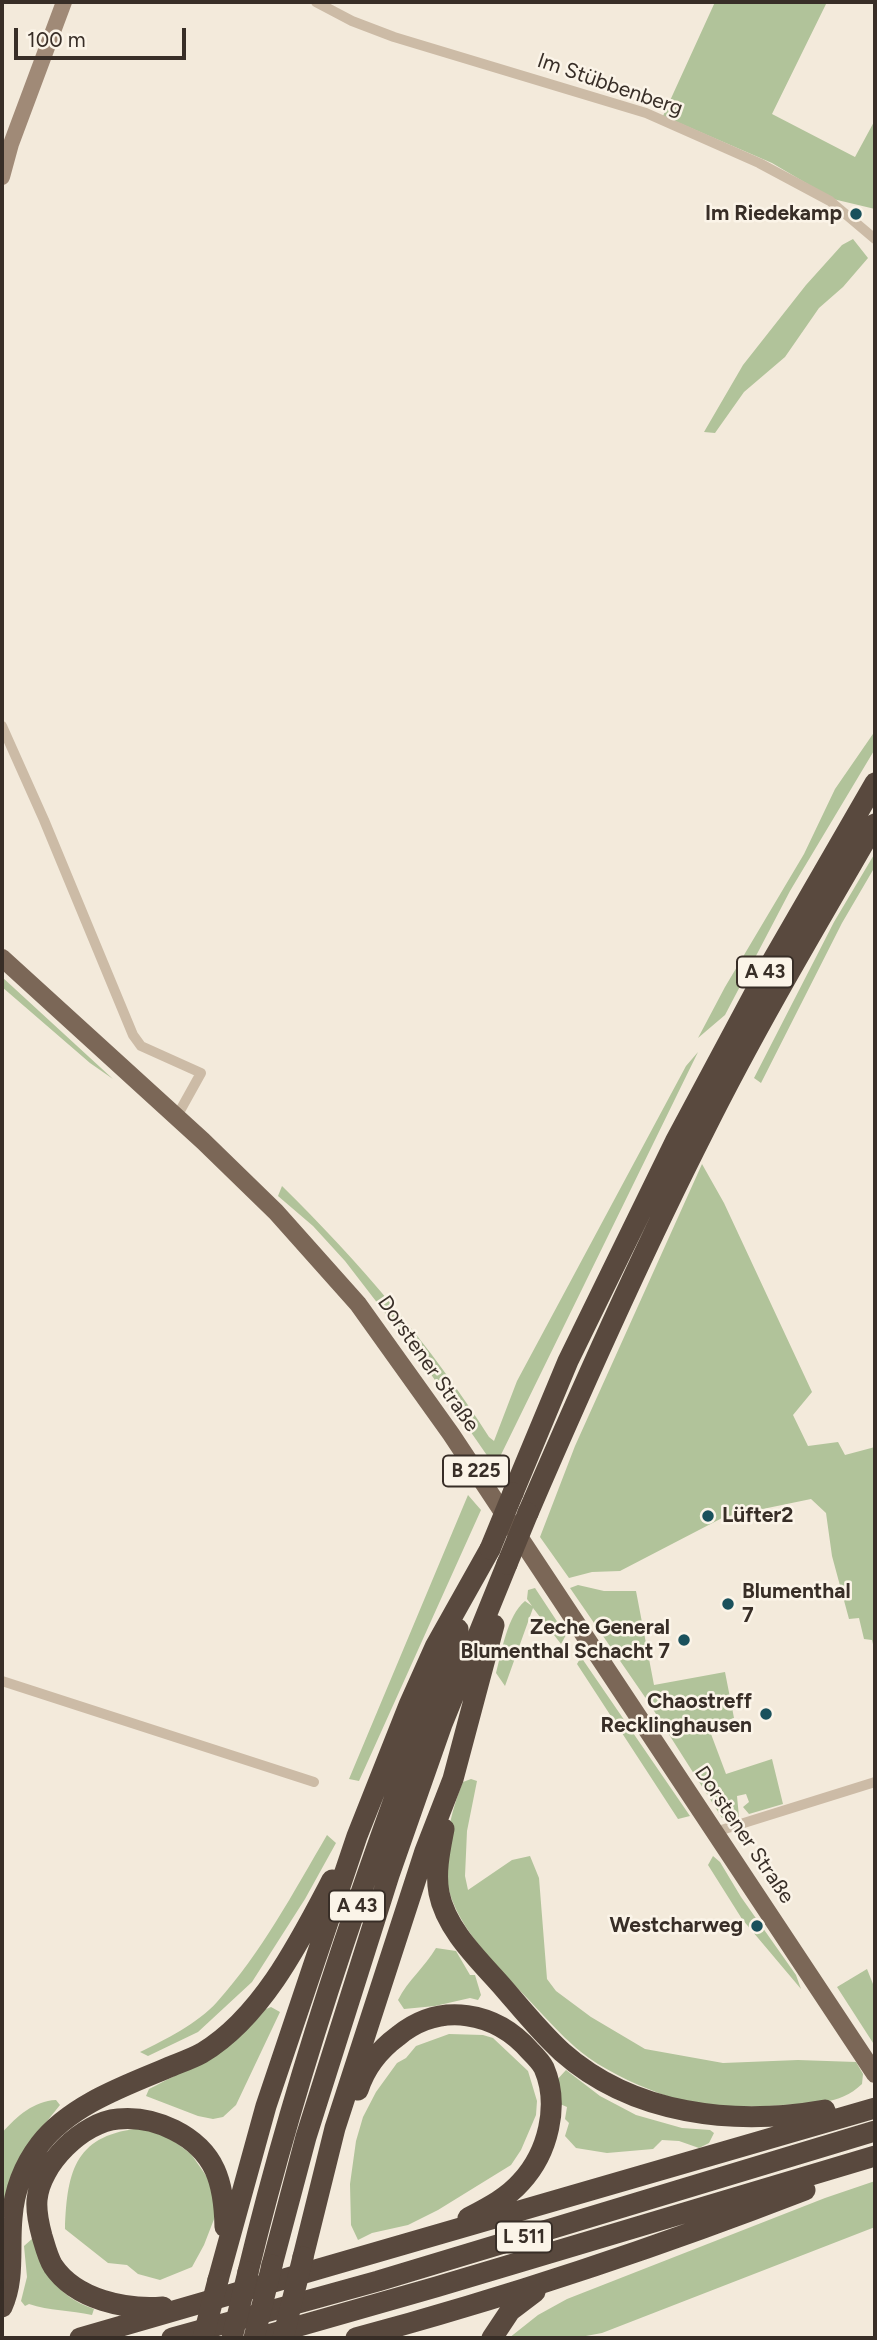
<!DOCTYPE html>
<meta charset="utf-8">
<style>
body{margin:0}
#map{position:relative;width:877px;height:2340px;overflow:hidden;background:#f3eadb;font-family:Figtree,sans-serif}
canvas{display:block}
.frame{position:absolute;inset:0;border:4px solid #382e27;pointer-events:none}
.scale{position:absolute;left:14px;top:28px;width:172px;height:32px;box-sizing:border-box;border:4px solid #382e27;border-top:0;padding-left:9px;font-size:21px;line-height:24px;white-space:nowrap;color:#382e27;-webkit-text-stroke:5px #fbf4e8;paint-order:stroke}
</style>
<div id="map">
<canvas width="877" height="2340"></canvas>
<div class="frame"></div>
<div class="scale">100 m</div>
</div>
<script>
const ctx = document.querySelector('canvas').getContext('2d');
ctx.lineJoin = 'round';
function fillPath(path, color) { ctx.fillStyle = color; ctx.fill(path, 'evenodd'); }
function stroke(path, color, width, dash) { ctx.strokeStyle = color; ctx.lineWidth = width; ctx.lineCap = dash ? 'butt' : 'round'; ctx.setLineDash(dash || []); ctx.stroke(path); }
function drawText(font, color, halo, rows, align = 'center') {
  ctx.font = font + ' Figtree,sans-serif'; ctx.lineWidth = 5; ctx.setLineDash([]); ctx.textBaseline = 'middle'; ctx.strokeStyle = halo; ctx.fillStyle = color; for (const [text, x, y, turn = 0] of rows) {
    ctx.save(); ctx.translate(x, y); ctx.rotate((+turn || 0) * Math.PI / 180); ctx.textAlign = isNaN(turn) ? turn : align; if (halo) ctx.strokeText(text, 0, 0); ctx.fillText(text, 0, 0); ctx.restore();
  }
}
const green = new Path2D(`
 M715,2H827L772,114L855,157L875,120V209L833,199L772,163L663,116Z
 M853,239L868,258L843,287L819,308L785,357L744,392L715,433L704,432L743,365L806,285L842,245Z
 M875,731V749L790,891L725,1015L698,1038L725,987L804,854L835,789Z
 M875,853L873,870L842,923L761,1083L754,1078L834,922Z
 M2,977L113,1079L90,1063L2,987Z
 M698,1052L495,1467L419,1357L345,1261L313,1226L278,1196L282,1186C359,1262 431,1345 489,1437L494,1441L517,1381L686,1066Z
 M702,1164L724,1203L812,1392L793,1415L808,1446L838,1442L845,1455L875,1447V1653L872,1640L864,1639L859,1618L849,1619L832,1556L826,1513L811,1499L724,1517L620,1571L592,1572L569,1578L540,1537L575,1446Z
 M468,1495L481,1510L359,1781L349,1779Z
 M578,1585L604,1591H636L654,1685L725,1672L734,1718L708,1726L726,1774L772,1759L783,1804L749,1814L743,1807L749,1802L746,1794L737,1796L739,1817L722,1818L649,1703L570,1588Z
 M535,1588L566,1635L561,1644L533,1608L505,1686L496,1673C502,1651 507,1616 525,1601L532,1606L527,1599L528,1590Z
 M581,1657L690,1816L678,1819L577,1664Z
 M471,1779L477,1781L467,1831L465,1876L468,1890L512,1860L530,1856L539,1878L547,1979L556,1991L591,2017L645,2049L723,2063L798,2060L856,2062L863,2074L862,2084C839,2106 811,2103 782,2105C746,2108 705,2107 670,2097C643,2088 612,2074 589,2058C571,2045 557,2030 542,2014C510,1978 455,1932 447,1881C443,1848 450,1813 463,1782Z
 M327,1835L336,1843L305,1899L252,1982L198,2032L148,2056L140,2052C165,2040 198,2023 217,2002C262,1952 293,1893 327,1835Z
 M713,1856L720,1862L741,1897L796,1975L801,1989L742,1919L708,1865Z
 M436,1948L456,1951L470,1975H475L481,1995L478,2000L470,1998L435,2006L404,2009L398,2000C408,1980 425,1967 436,1948Z
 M867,1969L875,1989V2046L837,1987Z
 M271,2007L280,2012L236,2105L223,2117L213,2119L198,2116L146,2096L149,2089C192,2067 234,2047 266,2009Z
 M449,2034L483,2035L493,2038L528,2071L537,2101L536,2115L521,2150L511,2165L438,2210L408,2225L372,2233L358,2240L351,2225L350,2184L356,2141L363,2117L376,2092L397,2063L406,2058L416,2046Z
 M566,2070L600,2096L636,2115L682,2128L710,2130L714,2133L709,2143L699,2148L679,2141L662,2140L653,2149L607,2153L576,2148L565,2136L569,2123L565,2119L567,2107L560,2104L555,2082Z
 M56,2100L60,2105L35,2136L2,2278V2133C17,2116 34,2101 56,2100Z
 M143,2128L171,2139L191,2154L214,2187L216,2214L204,2245L192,2267L160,2280L138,2274L127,2265L108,2263L65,2229C67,2169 76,2134 143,2128Z
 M875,2181V2227L602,2333L575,2338H509L538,2315L567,2299L825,2198Z
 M33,2238C48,2274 54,2295 94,2309L92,2315C71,2310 49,2311 29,2304L25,2306L21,2301L27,2277L24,2246Z`);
const street = new Path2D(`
 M316,2L352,21L394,37L646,113L759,163L830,201L875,239
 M2,726L44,820L133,1035L141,1046L201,1073L176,1118
 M2,1681L314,1782
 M715,1832L875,1782`);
const secondary = new Path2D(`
 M2,177L11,144L64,2`);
const primary = new Path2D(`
 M2,958L203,1141L276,1212L358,1304L451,1434L875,2074`);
const highway = new Path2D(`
 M513,1493L568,1361L675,1142L767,970L875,783
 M528,1513C584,1383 641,1255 705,1129C757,1025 817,924 875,824
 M444,1829C440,1850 435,1872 439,1893C446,1929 478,1959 501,1985C521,2008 540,2032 562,2052C633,2115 734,2126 825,2110
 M358,2090C365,2068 379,2050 398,2036C441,2001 496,2012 530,2051C535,2056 541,2062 544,2068C560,2105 548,2153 521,2182C507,2198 487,2208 468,2218
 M303,2257L335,2128L425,1851L453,1779L494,1625
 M272,2265L306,2137L389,1875L442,1724L507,1564
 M248,2272C301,2053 377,1839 458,1629
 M218,2280L266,2106L357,1836L409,1705L435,1647L490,1549
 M2,2307C15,2279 9,2248 12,2218C14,2191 24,2165 40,2144C71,2104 127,2085 172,2066C182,2062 193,2058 202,2053C262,2017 300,1941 332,1880
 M163,2307C126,2310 76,2300 53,2266C48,2258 45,2246 42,2236C39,2225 36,2212 37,2200C40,2164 83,2122 118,2119C138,2117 156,2121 174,2130C216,2151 224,2183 225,2227
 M80,2338L875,2108
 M172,2338L378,2281L875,2131
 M257,2338L436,2287L875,2156
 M356,2338C508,2297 658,2247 805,2190
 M492,2338L510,2311L535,2292`);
const highwayBridge = new Path2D(`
 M490,1549L513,1493
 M507,1564L528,1513
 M203,2338L218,2280
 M232,2338L248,2272
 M254,2338L272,2265
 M283,2338L303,2257`);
const markers = [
 [856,214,7,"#1a515c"],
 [708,1516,7,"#1a515c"],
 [728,1604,7,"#1a515c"],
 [684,1640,7,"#1a515c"],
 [766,1714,7,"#1a515c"],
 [757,1926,7,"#1a515c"]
];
const shields = [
 [765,972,56],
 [476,1471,66],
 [357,1906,56],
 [524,2237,56]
];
const shieldNames = [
 ["A 43",765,972],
 ["B 225",476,1471],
 ["A 43",357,1906],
 ["L 511",524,2237]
];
const streetNames = [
 ["Im Stübbenberg",610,85,19],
 ["Dorstener Straße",428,1364,55],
 ["Dorstener Straße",744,1835,56]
];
const poiNames = [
 ["Im Riedekamp",842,214],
 ["Lüfter2",722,1516,"left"],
 ["Blumenthal",742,1592,"left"],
 ["7",742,1616,"left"],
 ["Zeche General",670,1628],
 ["Blumenthal Schacht 7",670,1652],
 ["Chaostreff",752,1702],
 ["Recklinghausen",752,1726],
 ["Westcharweg",743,1926]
];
fillPath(green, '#b1c39a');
stroke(street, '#ccbba6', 10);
stroke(secondary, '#a08a77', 16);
stroke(primary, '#7b6757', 18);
stroke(highway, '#59493e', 21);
stroke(highwayBridge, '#59493e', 21);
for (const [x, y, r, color] of markers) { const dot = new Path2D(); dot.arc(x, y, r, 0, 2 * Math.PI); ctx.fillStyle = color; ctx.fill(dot); stroke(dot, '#fbf4e8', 2.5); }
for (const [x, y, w] of shields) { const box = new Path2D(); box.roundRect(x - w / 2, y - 15.5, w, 31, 5); ctx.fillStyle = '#fbf4e8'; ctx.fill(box); stroke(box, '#382e27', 2); }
drawText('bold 19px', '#382e27', null, shieldNames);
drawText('21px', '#382e27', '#fbf4e8', streetNames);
drawText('bold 21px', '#382e27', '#fbf4e8', poiNames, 'right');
</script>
